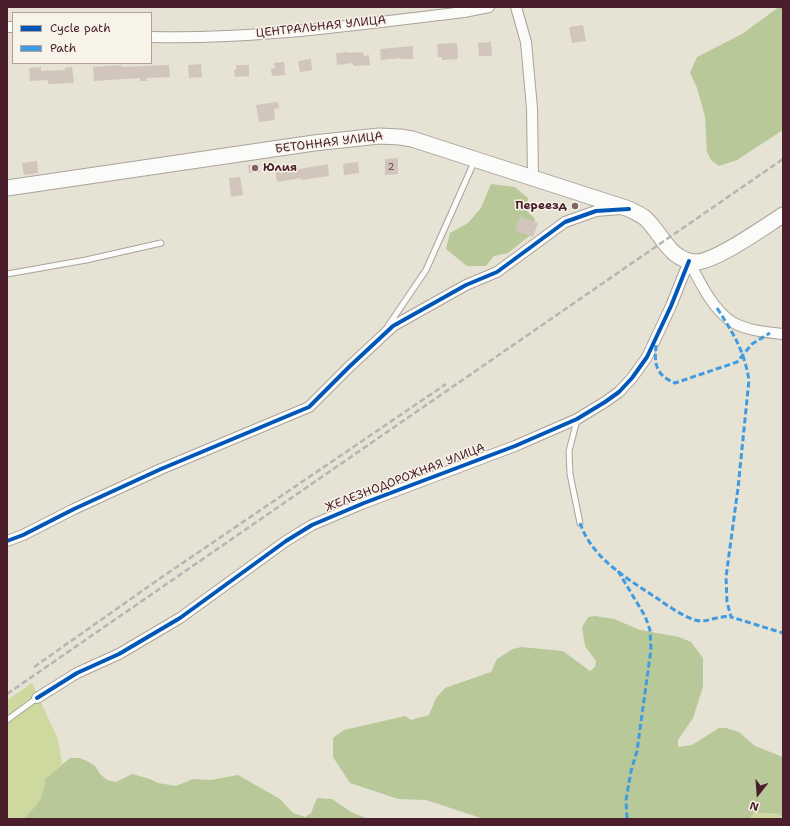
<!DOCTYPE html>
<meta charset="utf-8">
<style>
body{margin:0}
#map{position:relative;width:790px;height:826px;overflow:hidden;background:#e6e2d4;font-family:"Shantell Sans",sans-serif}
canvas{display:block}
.frame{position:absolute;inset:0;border:8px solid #4a1f2b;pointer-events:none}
.legend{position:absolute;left:12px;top:12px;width:140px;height:52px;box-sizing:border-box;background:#f7f3e8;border:1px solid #b29e9c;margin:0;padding:5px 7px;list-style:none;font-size:12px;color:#4a1f2b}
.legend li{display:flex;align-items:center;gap:8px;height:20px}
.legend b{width:20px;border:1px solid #b29e9c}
.north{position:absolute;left:738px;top:774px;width:40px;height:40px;-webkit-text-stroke:3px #f7f3e8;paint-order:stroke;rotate:197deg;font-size:11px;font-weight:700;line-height:16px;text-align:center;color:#4a1f2b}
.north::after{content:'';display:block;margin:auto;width:14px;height:18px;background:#4a1f2b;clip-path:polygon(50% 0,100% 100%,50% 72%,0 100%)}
</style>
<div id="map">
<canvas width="790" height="826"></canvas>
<div class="frame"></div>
<ul class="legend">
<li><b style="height:5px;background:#0057b8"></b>Cycle path</li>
<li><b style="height:5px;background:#409be1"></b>Path</li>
</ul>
<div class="north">N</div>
</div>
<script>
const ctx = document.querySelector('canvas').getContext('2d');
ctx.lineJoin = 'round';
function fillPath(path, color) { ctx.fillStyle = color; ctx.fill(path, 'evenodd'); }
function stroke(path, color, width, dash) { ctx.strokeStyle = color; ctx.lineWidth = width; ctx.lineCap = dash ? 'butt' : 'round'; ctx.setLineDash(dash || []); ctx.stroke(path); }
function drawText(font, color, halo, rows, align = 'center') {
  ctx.font = font + ' "Shantell Sans",sans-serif'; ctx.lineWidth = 3; ctx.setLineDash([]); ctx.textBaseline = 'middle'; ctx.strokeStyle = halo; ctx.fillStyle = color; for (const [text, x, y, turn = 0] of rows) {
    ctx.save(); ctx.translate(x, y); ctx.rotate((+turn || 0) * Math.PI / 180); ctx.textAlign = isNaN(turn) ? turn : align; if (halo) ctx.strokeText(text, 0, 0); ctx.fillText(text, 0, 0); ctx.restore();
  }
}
const green = new Path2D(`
 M32,683L58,739L62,764L45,779C43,800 38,804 23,819H7V700Z
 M758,812L770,815L776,813L781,815L782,819H750L753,813Z`);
const forest = new Path2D(`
 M779,7H783V130L737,160L719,166L711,160L707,152L705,116L697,88L690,73L697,57L742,34Z
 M491,184L515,187L528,198L527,211L535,219L533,233L508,253L494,256L486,266H467L446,249L450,233L468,223L481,208Z
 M595,616L614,619L640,630L679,637L691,642L703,658V687L693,718L678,740V747L692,745L719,728H726L739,732L755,746L783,757V819L781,815L776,813C768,816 761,811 753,813L750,819H484L426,800L398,799L350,783L333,757V738L344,730L405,716L411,720L429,715L436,698L445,688L491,672L497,659L513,649L521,647L563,651L590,671L595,667L596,661L585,646L582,627L588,617Z
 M70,758H79L87,761L95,766L100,774L107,780L116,782L132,774L150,779L158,783L176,786L193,779L211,780L238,775L280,799L293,813L305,817L311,813L317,798L332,799L351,812L368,819H23C38,804 43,800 45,779Z`);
const building = new Path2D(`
 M583,25L586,41L572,43L569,27Z
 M491,42L492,56H479L478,43Z
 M457,43L458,59L442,60V57H438L437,44Z
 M413,46V59H401V58L381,60L380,49Z
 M349,52V53L363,52L364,56L369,55L370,65L353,66V63L337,65L336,53Z
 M311,59L312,70L300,72L298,61Z
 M284,62L285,75L272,76L271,69L275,68L274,63Z
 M201,64L202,77L189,78L188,65Z
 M121,65V67L169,65L170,77L147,78V81H140V78L94,81L93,67Z
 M236,65H249V76L235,77L234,70H236Z
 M41,67V71L65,70V68L72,67L74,83L48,84V80L30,81L29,68Z
 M278,102L279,108L274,109L275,120L259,122L256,105Z
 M398,158V174L385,175V159Z
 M37,161L38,173L24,175L22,163Z
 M358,162L359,173L344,175L343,164Z
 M259,164L260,172L249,173L248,165Z
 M328,164L329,176L301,180V178L277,182L275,170L288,168V171Z
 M240,177L243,195L231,197L229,178Z
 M520,217L538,223L533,237L515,231Z`);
const lane = new Path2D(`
 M7,274L86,260L161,243
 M388,326L426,270L475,160
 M577,420L569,451L570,474L580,523
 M7,720L37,698`);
const street = new Path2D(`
 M516,7L526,42L532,108L533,178
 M7,27H13
 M151,37C256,40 360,24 464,12L489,7
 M689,261C699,281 714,312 734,323C749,331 767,332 783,334
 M7,541L23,535L74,509L161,469L309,407L349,367L393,326L466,285L497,272L565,222L596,211L621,209
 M37,698L77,673L119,654L180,618L286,541L312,525L364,503L515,446L577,419L605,402L619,392L632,378L647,357L671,306L689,261`);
const secondary = new Path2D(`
 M7,188L314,143L379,136L400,137L412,139L629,209C634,212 640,214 645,218C656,228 663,243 674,253C681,259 689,262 697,262C718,260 764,227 783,215`);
const rail = new Path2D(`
 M34,667L162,577L446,384
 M7,694L783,159`);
const quiet = new Path2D(`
 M717,308C733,333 744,350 749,380L738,488L726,577L727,602L731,617L783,633
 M656,345C654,365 656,375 675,383L737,362L752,344L770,333
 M580,523C592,558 625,577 655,597C667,605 680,615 695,620C705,623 712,618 722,617C725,616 728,617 731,617
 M618,571L645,616L650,630L651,649L637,751L631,771L626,800L627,819`);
const cycleway = new Path2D(`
 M7,541L23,535L74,509L161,469L309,407L349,367L393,326L466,285L497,272L565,222L596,211L629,209
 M37,698L77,673L119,654L180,618L286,541L312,525L364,503L515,446L577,419L605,402L619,392L632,378L647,357L671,306L689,261`);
const markers = [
 [255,168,4,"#816366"],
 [575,206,4,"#816366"]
];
const numberNames = [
 ["2",391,167]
];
const streetNames = [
 ["ЦЕНТРАЛЬНАЯ УЛИЦА",321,27,-6],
 ["БЕТОННАЯ УЛИЦА",329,143,-7],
 ["ЖЕЛЕЗНОДОРОЖНАЯ УЛИЦА",405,478,-21]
];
const poiNames = [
 ["Юлия",263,168],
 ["Переезд",567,206,"right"]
];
fillPath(green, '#ced9a0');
fillPath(forest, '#b8c898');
fillPath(building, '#d2c5bb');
stroke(lane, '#aaa29c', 7);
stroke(street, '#aaa29c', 12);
stroke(secondary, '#aaa29c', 17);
stroke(lane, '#fbfbf9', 5);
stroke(street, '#fbfbf9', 10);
stroke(secondary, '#fbfbf9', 15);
stroke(rail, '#b9b3b3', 2.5, [6, 3]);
stroke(quiet, '#409be1', 3, [6, 3]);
stroke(cycleway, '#0057b8', 4);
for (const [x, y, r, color] of markers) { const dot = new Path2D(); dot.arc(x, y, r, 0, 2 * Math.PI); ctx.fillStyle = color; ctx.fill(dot); stroke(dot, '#f7f3e8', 1.5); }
drawText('10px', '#6c484f', null, numberNames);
drawText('12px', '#4a1f2b', '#f7f3e8', streetNames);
drawText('bold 12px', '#4a1f2b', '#f7f3e8', poiNames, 'left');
</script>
